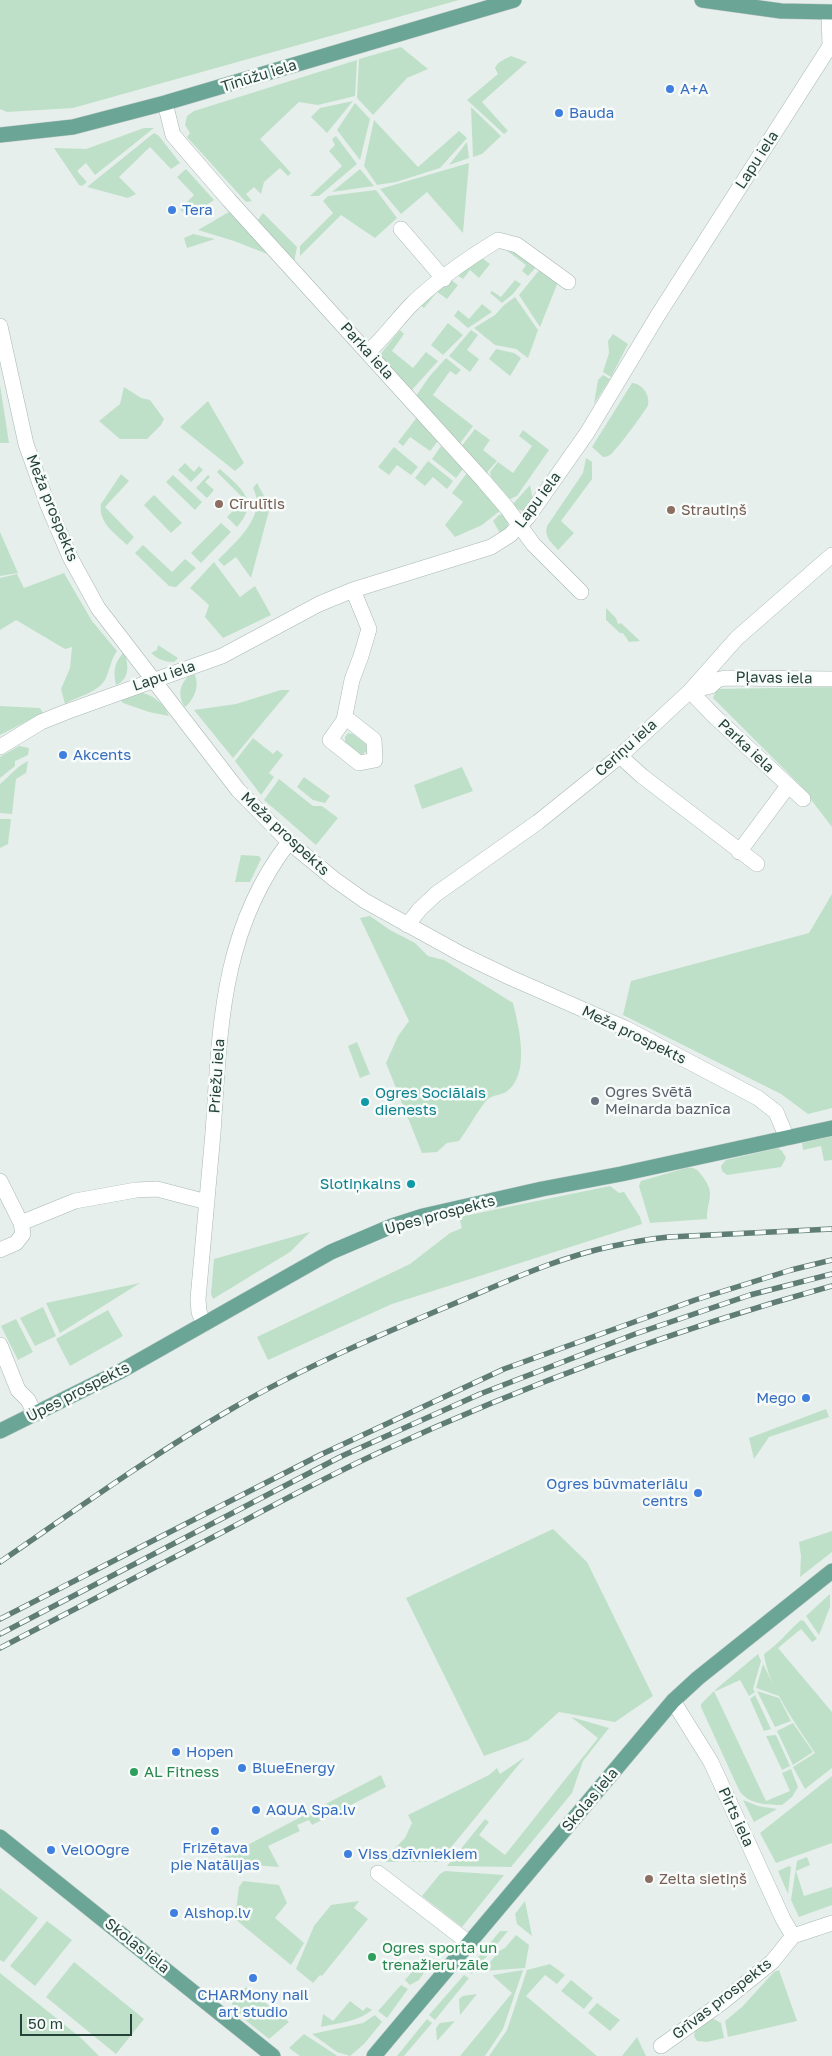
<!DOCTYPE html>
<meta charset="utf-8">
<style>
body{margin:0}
#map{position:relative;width:832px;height:2056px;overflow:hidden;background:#e6efeb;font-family:"Golos Text",sans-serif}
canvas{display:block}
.scale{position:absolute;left:20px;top:2014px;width:112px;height:22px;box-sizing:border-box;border:2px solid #24423a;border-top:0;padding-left:6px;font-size:15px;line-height:18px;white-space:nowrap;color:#24423a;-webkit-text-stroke:4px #f7fbf9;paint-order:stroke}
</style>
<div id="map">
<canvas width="832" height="2056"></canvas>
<div class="scale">50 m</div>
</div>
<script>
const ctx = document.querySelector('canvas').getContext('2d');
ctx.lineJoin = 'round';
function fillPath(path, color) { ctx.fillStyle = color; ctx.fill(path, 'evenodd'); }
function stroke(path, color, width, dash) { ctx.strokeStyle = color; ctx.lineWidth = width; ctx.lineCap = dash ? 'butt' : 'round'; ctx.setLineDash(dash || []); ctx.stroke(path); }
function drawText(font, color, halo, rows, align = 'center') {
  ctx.font = font + ' "Golos Text",sans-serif'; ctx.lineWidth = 5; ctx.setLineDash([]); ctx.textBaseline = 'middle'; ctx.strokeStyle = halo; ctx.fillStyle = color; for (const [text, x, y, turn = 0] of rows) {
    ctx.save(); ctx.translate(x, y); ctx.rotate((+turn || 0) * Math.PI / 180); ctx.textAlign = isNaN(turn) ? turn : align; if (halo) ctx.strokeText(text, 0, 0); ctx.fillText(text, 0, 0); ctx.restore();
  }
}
const green = new Path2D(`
 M0,0H459L73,108L7,112L0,109Z
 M401,47L428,69L407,78L373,115L357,98L359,59Z
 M511,56L527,62L482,102L508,131L504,134L467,100L498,74L495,68C497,62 505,59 511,56Z
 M357,60L355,96L318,105L299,102L260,139L291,173L288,176L280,168L264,182L261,194L254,187L246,194L252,201L246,202L187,137L190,133L185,125L187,116L194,111Z
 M353,101L327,133L311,117L320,108Z
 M355,103L370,119L360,160L337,130Z
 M471,107L501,136L482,154L473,157Z
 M374,120L418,167L459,131L467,138L440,168L396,182L377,185L364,166Z
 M144,128H154L95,175L86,163L77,171L87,182L82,186L79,185L54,148L86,149Z
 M154,133L159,136L180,163L171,169L150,147L119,177L136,194L128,198L87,187Z
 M336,136L357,164L319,196H310L342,166L329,151L335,145L332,139Z
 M467,142L469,158L449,165Z
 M469,163L463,233L427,192L401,214L380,189Z
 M186,169L214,200L188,218L180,209L194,195L177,177Z
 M360,169L374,186L332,192Z
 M376,190L397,218L375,238L341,215L300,256V246L333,213L323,201L328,196Z
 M229,212L237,215L275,257L234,241L198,230Z
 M263,213L297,247L294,262L257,221Z
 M193,234L215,239L187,248L184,238Z
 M513,246L538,265L528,276L522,271L526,265L502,247Z
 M481,257L490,264L479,278L470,270L463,279L457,275Z
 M541,268L558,282L540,327L519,295Z
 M451,280L458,285L447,299L437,292L424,308L420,305Z
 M515,280L521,284L513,294L502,303L490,293L492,291L501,297Z
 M515,297L538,330L528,358L516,349L495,345L474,328L495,315L504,305Z
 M482,304L492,312L468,328L454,316L458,310L469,319Z
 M448,323L463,335L443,355L431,345Z
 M400,330L404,334L392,351L413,368L426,352L438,361L411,391L379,356Z
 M471,330L478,335L467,350L479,359L470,372L449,356Z
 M613,334L628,344L611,377L603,372L609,353L608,341Z
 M496,349L514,353L521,358L510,376L489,359Z
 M446,358L461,370L456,375L450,371L433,395L473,426L458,446L416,396L429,377Z
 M603,375L610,379L594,404L598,380Z
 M632,383C643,384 650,395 648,405C647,409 615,452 610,455C608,456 606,457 603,457L592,447Z
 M0,385L9,443H0Z
 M124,387L141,398L150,400L164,419L161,425L147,439H120L99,421L120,404Z
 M208,401L244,463L235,471L180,427Z
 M418,416L438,441L430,451L410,437L403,446L398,442Z
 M475,429L490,440L483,450L497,461L484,476L460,448Z
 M523,430L549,450L517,496L510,499L491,477L490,472L498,462L513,473L532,446L519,436Z
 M441,446L463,469L456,478L432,459Z
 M394,447L418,467L411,475L397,465L389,475L378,467Z
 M586,458L592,462V479L561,521L574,533L558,550C551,542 544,537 547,526L583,473Z
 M428,461L453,481L447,489L433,477L425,486L415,478Z
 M185,463L194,472L199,466L203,470L191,482L178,470Z
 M220,469C240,488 261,500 237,527L227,517L244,499L217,472Z
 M467,473L501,510L482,525L455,537L445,525L463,502L452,493Z
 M121,474L129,481L105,507L134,537L127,545C115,533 98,523 101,504Z
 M173,475L202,502L195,510L166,482Z
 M208,475L210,477L205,482L214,490L207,498L196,488Z
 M257,483L270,507L251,578L236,557L224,566L218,560C235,542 268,516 253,488Z
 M530,485L534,505C525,511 520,514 513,504Z
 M154,495L182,523L171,533L144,505Z
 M505,513C510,523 508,528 503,538L493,521L499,515Z
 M221,523L231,532L201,563L191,553Z
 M0,532L18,573L0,576Z
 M143,545L172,572L185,559L196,568L176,587L169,586L135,553Z
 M214,562L240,597L255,586L271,615L223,638L205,617L209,605L190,588Z
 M64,573L92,621L117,651C111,660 110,668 106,678C99,693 77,696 65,704L61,689L70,668L72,647L65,649L16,620L0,630V578L17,574L24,588Z
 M606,608L616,618L618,624L621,623L640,641L629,642L623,633H620L606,620Z
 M158,645L178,658L174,662C164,662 158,659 151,653L157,650Z
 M124,652C129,665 130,679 116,685C113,671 114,663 124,652Z
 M193,672C201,683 195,699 185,707C176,694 181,681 193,672Z
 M832,687V827L799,784L713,698L717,689Z
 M281,690H290L233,758L194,710L236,704Z
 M138,692C152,694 164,703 169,716L149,712L123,703L121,700Z
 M0,706L40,708L43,713L0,735Z
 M348,733L353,734L366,744L367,751L361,755L345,744V737Z
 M253,738L273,754L277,750L283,755L269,773L274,777L261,795L235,761Z
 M19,746L29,748L28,755L15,761V766L0,778V757Z
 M28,761L26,773L16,779L12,814L0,813V784C9,777 17,766 28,761Z
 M462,767L473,791L422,809L414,785Z
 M304,777L330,796L325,803L313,800L297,787Z
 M279,779L313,806H322L338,818L316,845L264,800Z
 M0,819H11L8,844L0,848Z
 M241,855L259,856L261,859L250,882H235Z
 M832,894V1108L808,1114L781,1094L623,1015L631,981L809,933Z
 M370,916L390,930L415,943L428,956L444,960L513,1003C519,1027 531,1075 506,1092C501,1095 493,1095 488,1099C481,1105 467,1131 459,1141L447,1143L437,1152L422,1153L386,1063L398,1036L409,1021L360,918Z
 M357,1042L370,1074L360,1078L348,1046Z
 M832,1136V1160L824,1161L821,1146L803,1150L802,1143Z
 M778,1148L782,1151L786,1158L781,1167L727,1175L722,1171L721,1166L726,1160Z
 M686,1168C695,1167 697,1169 703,1177C716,1195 707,1199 707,1219L650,1223L639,1186L641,1181Z
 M610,1186L619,1193L624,1192L640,1217L642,1224L392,1304L268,1360L257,1337L410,1264L450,1233L462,1228L459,1217Z
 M310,1232L290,1252L213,1299L211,1294L214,1259Z
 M140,1283L60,1333L46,1303Z
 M43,1307L56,1336L35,1346L20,1318Z
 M108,1310L123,1336L70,1366L56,1339Z
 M16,1319L33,1352L18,1360L1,1326Z
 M826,1409L829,1417L769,1437L754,1459L749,1438Z
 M553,1529L587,1562L653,1696L615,1722L559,1712L528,1740L484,1756L406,1598Z
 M832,1531V1552L800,1577L801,1556L799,1542Z
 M830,1594V1607L819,1635L806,1616Z
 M801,1620L804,1621L817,1639L812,1642L801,1629L778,1648L832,1712V1768L805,1789L793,1767L815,1753C798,1727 767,1685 764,1654C779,1644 788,1631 801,1620Z
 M758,1654L761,1661L753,1689L755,1692L749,1696L740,1680L716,1691L715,1690Z
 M763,1664L779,1696L756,1688Z
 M714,1691L766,1801L790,1791L782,1773L791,1769L798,1787L792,1797L782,1805C767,1805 747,1804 739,1790L701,1707V1704Z
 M757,1691L779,1698L791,1721L775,1727Z
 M755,1695L771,1729L764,1731L750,1699Z
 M571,1717L609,1728L583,1761L572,1793L511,1867L447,1866L485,1819L489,1822L479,1835L505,1855L598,1738Z
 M793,1723L813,1752L793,1765L777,1731Z
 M776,1735L790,1766L782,1770L766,1736Z
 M525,1757L439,1862H386L390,1853L405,1838L412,1823L408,1815L489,1775L497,1768L500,1774Z
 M381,1775L386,1787L312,1825L309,1820L297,1825L300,1831L268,1846L279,1867L215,1862Z
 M832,1776V1843L776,1863L760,1833Z
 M743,1800L758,1806L777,1809L754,1822Z
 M807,1857L810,1865L796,1871L804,1896L832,1887V1905L799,1917L791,1900L797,1861Z
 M789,1866L791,1867L788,1894L778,1871Z
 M445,1871L504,1875L462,1927L422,1896L440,1874Z
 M243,1881L279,1885L287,1903L275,1918L304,1943L291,1965L235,1919L239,1887Z
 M0,1888L38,1918L4,1962L0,1960Z
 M359,1901L354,1908L368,1919L322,1976L320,1975L313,1983L296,1969L314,1926L331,1905Z
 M525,1901L532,1936L517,1924L515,1914Z
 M47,1921L72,1940L35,1986L10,1966Z
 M500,1931H508L472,1974L467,1971Z
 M516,1935L529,1945L525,1968L483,1971L499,1951L505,1948Z
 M422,1960L429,1965L419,1980L410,1985L405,1980Z
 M74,1962L144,2019L116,2054L46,1997Z
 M550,1964L565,1975L557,1984L545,1975L526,1996L597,2056H489L507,2030L527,1970Z
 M523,1970L503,2029L485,2056H460L512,1993L494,1977L493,1975Z
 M779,1970L797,2021L728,2037L725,2021L742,2007L774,1972Z
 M0,1973L81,2038L99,2056H0Z
 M464,1975L469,1978L435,2020L429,2015Z
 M571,1980L593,1998L584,2009L561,1991Z
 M401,1985L408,1989L387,2018L378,2011Z
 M246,1987L289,2022L269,2039L234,2011L232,2003Z
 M477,1994L460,2015L459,1999L463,1996Z
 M350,2001L363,2011L367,2007L372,2010C357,2022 339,2023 321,2027L323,2014L333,2021Z
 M597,2003L620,2020L610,2031L588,2013Z
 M375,2015L382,2022L364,2044L350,2056L337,2052L312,2034L363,2023Z
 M712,2018L721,2023L724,2038L707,2042L697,2041L694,2036L696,2028Z
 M427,2019L432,2023L404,2056H397Z
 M455,2021L437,2041L436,2028L440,2023Z
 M304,2034L336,2055L337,2056H300L289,2048Z
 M637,2037L646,2056H622Z`);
const minor = new Path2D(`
 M165,103L173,135L229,200L483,480L507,508L533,544L581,592
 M401,229L444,279
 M0,326L26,444L47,503L70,557L98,608L238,790L289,842L334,879L365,901L461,954L509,977L625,1028L758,1098L776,1112L787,1138
 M368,352C385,337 397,319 413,303C436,281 470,257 498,240L517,245L568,282
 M690,691L713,715L803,799
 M690,691L711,686L717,680L725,678L832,679
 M344,720L330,740L359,763L375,760L374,740L350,721L344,720L352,680L361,656L369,629L353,590
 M0,747L41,722L66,712L222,656L319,604L353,590L491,547L510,535L528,517L587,433L658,315L830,46L829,13
 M620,756L642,776L757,864
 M739,852L788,786
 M407,925L420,909L436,894L538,822L620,756L690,691L737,638L832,555
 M0,1181L21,1223L23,1234L16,1243L0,1250
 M21,1223L75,1201L136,1190L157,1189L207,1202
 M204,1324L199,1312L198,1299C203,1244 208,1188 213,1133C220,1027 221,930 289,842
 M0,1345L18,1390L28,1400L35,1414
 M673,1701L711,1762L783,1919L793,1936
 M378,1873L469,1943
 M661,2046L720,2004L772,1962L793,1936L832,1923`);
const major = new Path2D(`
 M702,0L781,11L832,12
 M0,135L73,127L165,103L514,0
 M0,1431L121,1371L331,1252L392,1226L423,1216L542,1189L621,1174L832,1128
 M0,1837L273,2056
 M374,2056L673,1701L698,1678L832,1571`);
const rail = new Path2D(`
 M0,1562C77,1509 152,1455 233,1408C304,1367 382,1334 458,1302C508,1281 559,1257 613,1246C632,1242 650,1239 669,1237L832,1229
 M0,1619L320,1455L504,1369L695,1300L791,1270L832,1260
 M0,1634L342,1456L480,1394L635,1334L750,1295L832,1274
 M0,1648C73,1610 146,1572 219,1534C272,1506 324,1478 378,1453C525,1385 676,1329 832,1286`);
const markers = [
 [670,89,5,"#3f7fe0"],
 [559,113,5,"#3f7fe0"],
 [172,210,5,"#3f7fe0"],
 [219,504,5,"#8d6e63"],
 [671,510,5,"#8d6e63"],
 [63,755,5,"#3f7fe0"],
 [595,1101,5,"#6b7280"],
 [365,1102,5,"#0f9aa8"],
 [411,1184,5,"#0f9aa8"],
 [806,1398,5,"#3f7fe0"],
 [698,1493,5,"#3f7fe0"],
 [176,1752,5,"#3f7fe0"],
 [242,1768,5,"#3f7fe0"],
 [134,1772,5,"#2e9e5b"],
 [256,1810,5,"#3f7fe0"],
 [215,1831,5,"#3f7fe0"],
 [51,1850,5,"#3f7fe0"],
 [348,1854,5,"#3f7fe0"],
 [649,1879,5,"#8d6e63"],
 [174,1913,5,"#3f7fe0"],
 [372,1957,5,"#2e9e5b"],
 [253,1978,5,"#3f7fe0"]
];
const streetNames = [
 ["Tīnūžu iela",259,76,-17],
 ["Lapu iela",757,160,-57],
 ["Parka iela",367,351,48],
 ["Lapu iela",538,500,-53],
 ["Meža prospekts",52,508,68],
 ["Lapu iela",164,676,-19],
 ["Pļavas iela",774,678,1],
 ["Parka iela",746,746,43],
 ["Ceriņu iela",626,748,-42],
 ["Meža prospekts",285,834,43],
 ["Meža prospekts",634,1035,26],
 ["Priežu iela",217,1076,-86],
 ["Upes prospekts",440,1215,-15],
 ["Upes prospekts",78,1392,-27],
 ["Skolas iela",590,1800,-50],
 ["Pirts iela",736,1817,65],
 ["Skolas iela",137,1946,39],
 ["Grīvas prospekts",722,1999,-38]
];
const shopNames = [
 ["A+A",680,89],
 ["Bauda",569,113],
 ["Tera",182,210],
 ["Akcents",73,755],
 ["Mego",796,1398,"right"],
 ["Ogres būvmateriālu",688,1484,"right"],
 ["centrs",688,1501,"right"],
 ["Hopen",186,1752],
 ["BlueEnergy",252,1768],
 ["AQUA Spa.lv",266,1810],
 ["Frizētava",215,1848,"center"],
 ["pie Natālijas",215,1865,"center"],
 ["VelOOgre",61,1850],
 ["Viss dzīvniekiem",358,1854],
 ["Alshop.lv",184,1913],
 ["CHARMony nail",253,1995,"center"],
 ["art studio",253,2012,"center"]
];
const educationNames = [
 ["Cīrulītis",229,504],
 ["Strautiņš",681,510],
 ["Zelta sietiņš",659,1879]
];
const worshipNames = [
 ["Ogres Svētā",605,1092],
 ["Meinarda baznīca",605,1109]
];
const cultureNames = [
 ["Ogres Sociālais",375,1093],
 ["dienests",375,1110],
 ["Slotiņkalns",401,1184,"right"]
];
const leisureNames = [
 ["AL Fitness",144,1772],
 ["Ogres sporta un",382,1948],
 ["trenažieru zāle",382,1965]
];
fillPath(green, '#bfe0c8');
stroke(minor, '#a8b8b2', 16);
stroke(major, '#c2cac8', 16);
stroke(minor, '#fff', 15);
stroke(major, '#6aa596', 15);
stroke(rail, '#5f7d75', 5.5);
stroke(rail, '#f7fbf9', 4, [11]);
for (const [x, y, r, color] of markers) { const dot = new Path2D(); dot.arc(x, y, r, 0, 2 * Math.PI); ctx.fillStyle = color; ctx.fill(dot); stroke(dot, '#f7fbf9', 2); }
drawText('15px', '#24423a', '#f7fbf9', streetNames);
drawText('15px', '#366cbe', '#f7fbf9', shopNames, 'left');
drawText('15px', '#785e54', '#f7fbf9', educationNames, 'left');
drawText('15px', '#5b616d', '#f7fbf9', worshipNames, 'left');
drawText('15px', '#0d838f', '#f7fbf9', cultureNames, 'left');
drawText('15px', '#27864d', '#f7fbf9', leisureNames, 'left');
</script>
